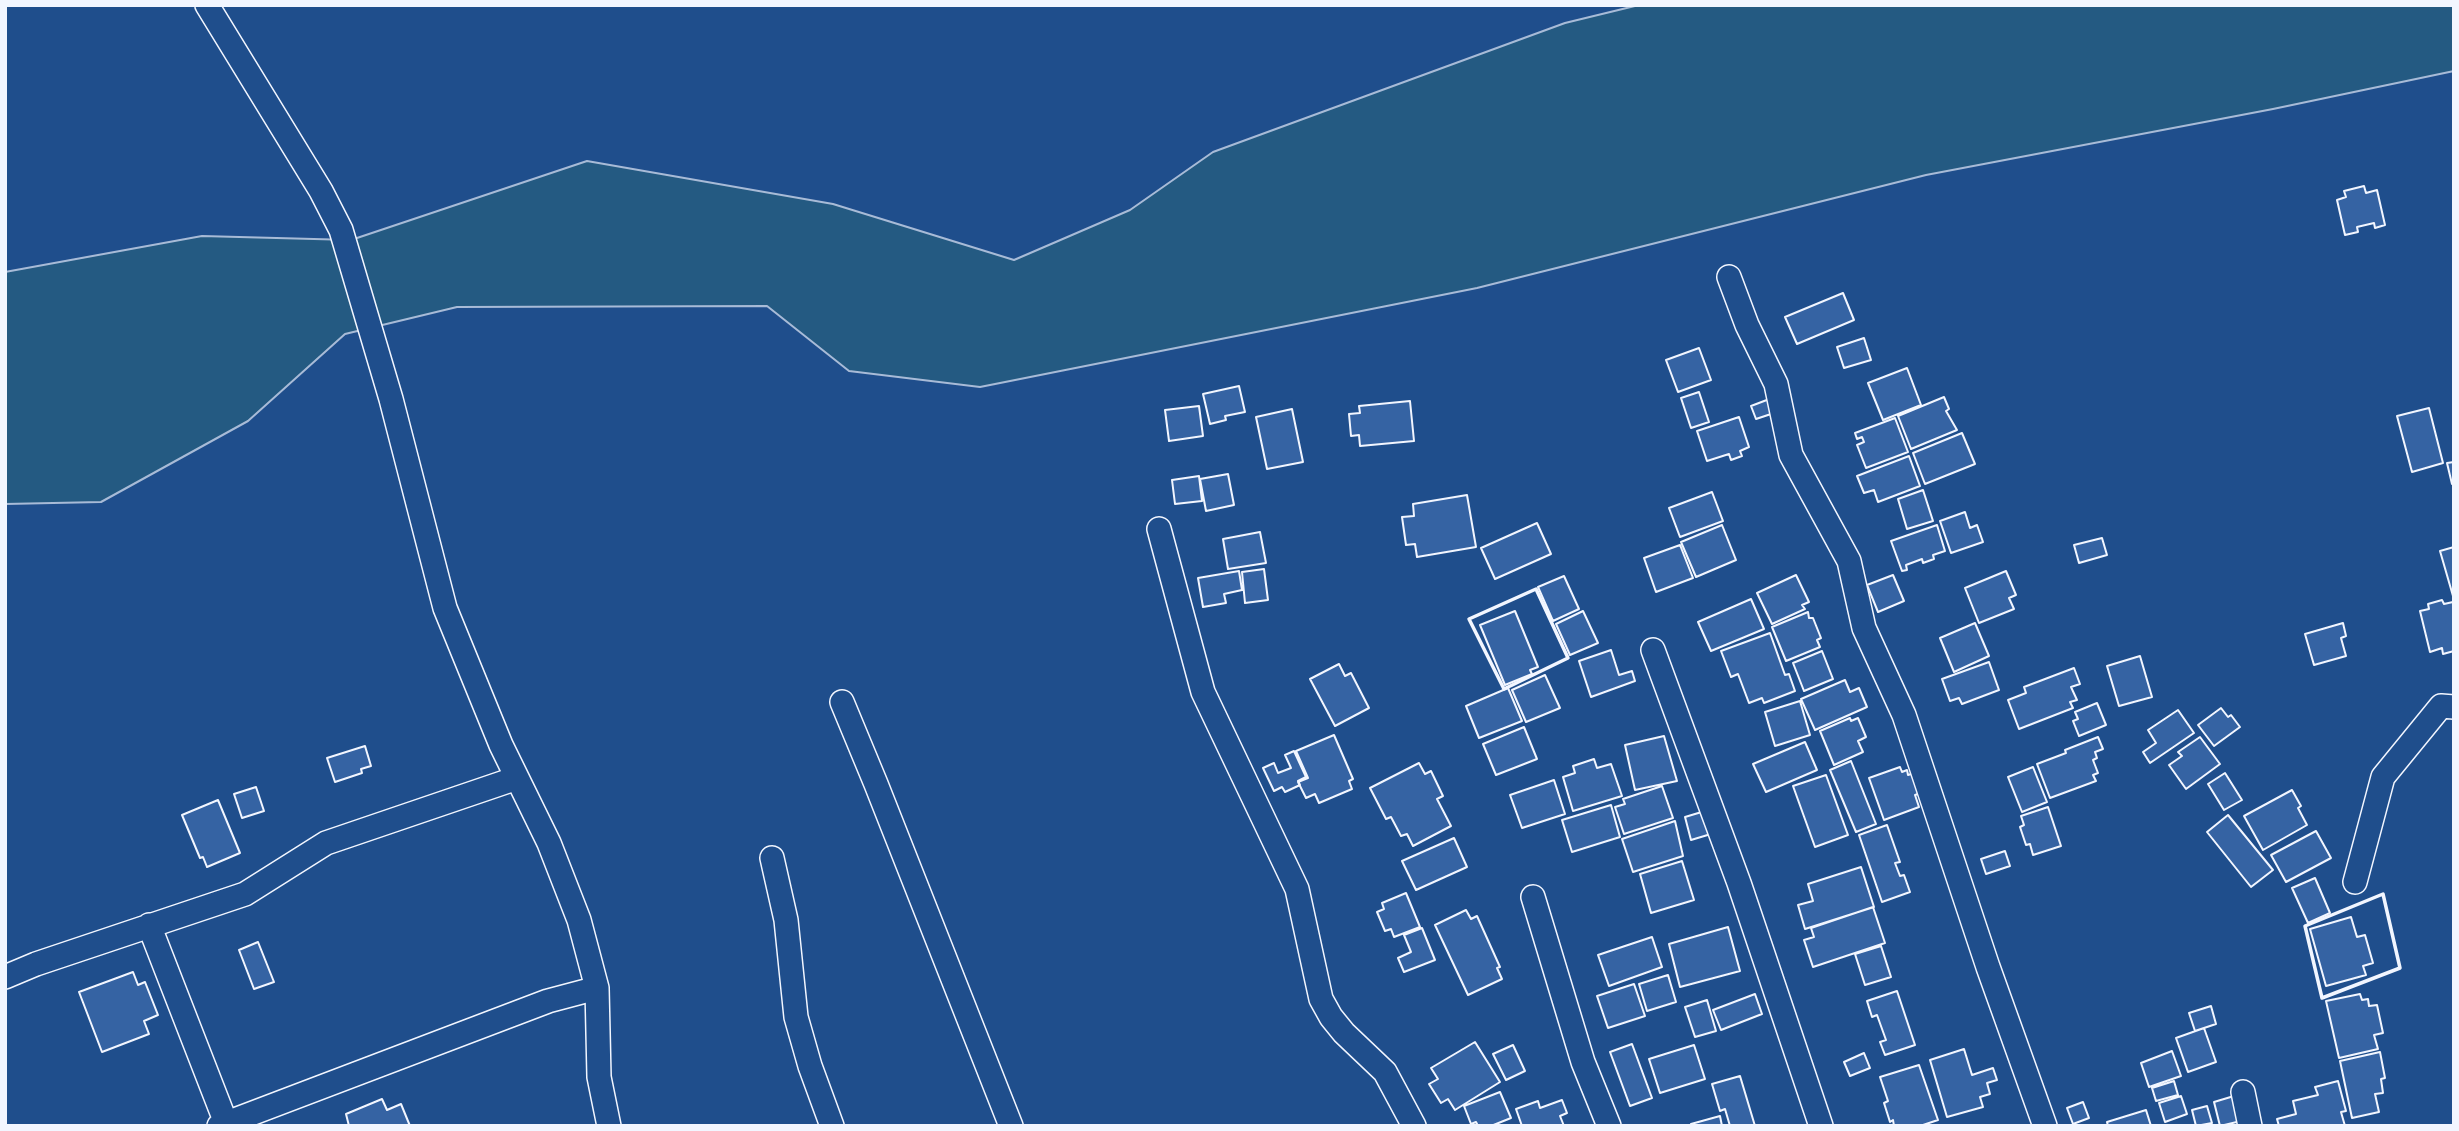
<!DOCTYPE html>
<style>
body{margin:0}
#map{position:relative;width:2459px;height:1131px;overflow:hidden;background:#1f4e8c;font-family:"PT Sans Narrow",sans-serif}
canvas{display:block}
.frame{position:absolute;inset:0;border:7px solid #f2f6ff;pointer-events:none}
</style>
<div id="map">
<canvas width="2459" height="1131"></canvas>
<div class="frame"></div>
</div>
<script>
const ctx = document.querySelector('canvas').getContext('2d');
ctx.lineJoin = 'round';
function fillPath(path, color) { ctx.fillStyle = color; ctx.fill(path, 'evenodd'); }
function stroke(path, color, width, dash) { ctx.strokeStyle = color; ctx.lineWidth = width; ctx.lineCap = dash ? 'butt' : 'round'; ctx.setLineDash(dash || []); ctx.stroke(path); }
const green = new Path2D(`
 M1639,5H2454V71L2273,109L1926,175L1477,288L980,387L849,371L767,306L457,307L345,334L248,421L101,502L5,504V272L202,236L351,240L587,161L833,204L1014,260L1130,210L1213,152L1565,23Z`);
const building = new Path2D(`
 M2364,186L2366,193L2377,190L2385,225L2375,228L2374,223L2357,227L2358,232L2345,235L2337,200L2346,197L2344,191Z
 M1843,293L1854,320L1797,344L1785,317Z
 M1864,338L1871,360L1844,368L1837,347Z
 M1699,348L1711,380L1678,392L1666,360Z
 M1907,368L1921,405L1883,420L1868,383Z
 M1239,386L1245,412L1225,416L1226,420L1210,424L1203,394Z
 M1699,392L1709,422L1691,428L1681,398Z
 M1944,397L1949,409L1946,411L1957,430L1911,449L1898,416Z
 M1772,398L1777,412L1756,419L1751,406Z
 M1410,401L1414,441L1360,446L1359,435L1351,436L1349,414L1360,413L1359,406Z
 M1199,406L1203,436L1169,441L1165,410Z
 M2429,408L2443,463L2412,472L2397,416Z
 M1292,409L1303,462L1267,469L1256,417Z
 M1739,417L1749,447L1740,451L1742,456L1731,460L1729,454L1707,461L1697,431Z
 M1895,418L1908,452L1866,468L1857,445L1864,442L1862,437L1857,439L1855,433Z
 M1962,433L1975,464L1925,484L1913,453Z
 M1909,456L1920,486L1878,502L1874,490L1864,493L1857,476Z
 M2454,462V484H2452L2447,463Z
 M1228,474L1234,505L1206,511L1200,479Z
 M1199,476L1202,501L1175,504L1172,480Z
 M1923,490L1933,521L1907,529L1898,499Z
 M1712,492L1723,521L1680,537L1669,508Z
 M1467,495L1476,547L1417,557L1415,544L1406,545L1402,517L1414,516L1413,504Z
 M1965,512L1970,528L1977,525L1983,542L1951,553L1940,521Z
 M1537,523L1551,554L1495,579L1481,548Z
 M1722,525L1736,560L1696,577L1681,542Z
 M1937,525L1945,551L1933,555L1934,559L1923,563L1922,559L1906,565L1907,570L1902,571L1891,541Z
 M1260,532L1266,563L1228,569L1223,539Z
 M2102,538L2107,555L2079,563L2074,545Z
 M1680,545L1693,578L1656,592L1644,558Z
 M2454,547V596H2453L2440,551Z
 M1264,569L1268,600L1245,603L1242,572Z
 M1239,571L1242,590L1224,594L1226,603L1203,607L1198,578Z
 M2006,571L2016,595L2009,598L2014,609L1979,623L1965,588Z
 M1796,575L1809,602L1802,605L1805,609L1772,624L1757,593Z
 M1893,575L1904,601L1878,612L1867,585Z
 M1564,576L1579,609L1553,621L1538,587Z
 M1751,599L1764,629L1711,651L1698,622Z
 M2442,600L2444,604L2453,602L2454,604V651L2443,654L2442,648L2430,652L2420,611L2429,609L2428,604Z
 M1515,611L1538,667L1530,670L1532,674L1505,685L1480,625Z
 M1583,611L1598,643L1570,655L1556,624Z
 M1808,612L1809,618H1813L1821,638L1817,640L1820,647L1786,661L1772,627Z
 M1975,623L1989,656L1954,672L1940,638Z
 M2343,623L2346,636L2341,638L2346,656L2314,665L2305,634Z
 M1770,633L1785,675L1789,674L1795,691L1764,703L1762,698L1749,703L1738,674L1731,677L1721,651Z
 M1611,650L1619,675L1632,671L1635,681L1591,697L1579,661Z
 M1822,651L1833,679L1804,691L1793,663Z
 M2140,656L2152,697L2119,706L2107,666Z
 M1989,662L1999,690L1962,704L1959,698L1950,701L1942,679Z
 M1339,664L1345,676L1351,673L1369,708L1335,726L1310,679Z
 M2074,668L2080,684L2071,687L2077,700L2070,702L2073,708L2019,729L2008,700L2026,693L2024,687Z
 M1545,675L1560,708L1526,722L1512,690Z
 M1845,680L1850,692L1859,688L1867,707L1815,730L1801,699Z
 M1508,688L1522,721L1479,738L1466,706Z
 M1800,701L1810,735L1775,746L1765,712Z
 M2097,703L2106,725L2079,736L2073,721L2078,719L2075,712Z
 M2221,708L2228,717L2231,715L2240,727L2214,746L2198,725Z
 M2178,710L2194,733L2150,763L2143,752L2156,743L2148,730Z
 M1850,718L1851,721L1858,718L1866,737L1858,741L1863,752L1834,765L1820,731Z
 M1524,727L1537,759L1496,775L1483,744Z
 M1334,735L1353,779L1349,781L1352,789L1319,803L1315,794L1306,798L1298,782L1308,778L1296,751Z
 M1664,736L1677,781L1635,790L1625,745Z
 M2098,737L2103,749L2095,752L2097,758L2093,760L2098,773L2093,775L2096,781L2050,798L2037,764L2066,753L2065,750Z
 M2200,737L2220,764L2186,789L2169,765L2182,756L2178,752Z
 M1805,742L1817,770L1766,792L1753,764Z
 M365,746L371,766L361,769L362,773L335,782L327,758Z
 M1294,751L1306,777L1298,781L1300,785L1285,792L1282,787L1274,791L1263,768L1274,763L1278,773L1291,768L1285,755Z
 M1594,759L1597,768L1611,764L1622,796L1573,811L1563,777L1575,773L1573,766Z
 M1851,761L1876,824L1856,832L1830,770Z
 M1419,763L1425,774L1431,771L1443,796L1437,799L1451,826L1413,846L1407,834L1401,836L1391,817L1386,819L1370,788Z
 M1900,767L1902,772L1907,770L1908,775L1914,773L1921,793L1915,795L1919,807L1884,820L1869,778Z
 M2033,767L2047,802L2022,812L2008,777Z
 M2225,773L2242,800L2224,810L2208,784Z
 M1826,775L1848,835L1815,847L1793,786Z
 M1554,780L1565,814L1522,828L1510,795Z
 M1662,786L1673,818L1624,834L1615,807L1625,804L1623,799Z
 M256,787L264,811L242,818L234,794Z
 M2292,790L2301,806L2298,808L2307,825L2263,850L2244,816Z
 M218,800L240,853L207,867L203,857L200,858L182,815Z
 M1611,805L1620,837L1572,852L1562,820Z
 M2048,807L2061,846L2033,855L2030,844L2026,845L2020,827L2024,825L2021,816Z
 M1705,811L1711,834L1691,840L1685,817Z
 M2228,815L2273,870L2251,887L2207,832Z
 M1675,821L1683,856L1633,872L1622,839Z
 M1887,825L1900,862L1895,863L1900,876L1904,875L1910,892L1882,902L1859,835Z
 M2316,831L2331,858L2286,882L2271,855Z
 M1454,838L1467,867L1416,890L1402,861Z
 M2005,851L2010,866L1986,874L1981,859Z
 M1682,861L1694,900L1651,913L1640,874Z
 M1861,867L1874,907L1805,929L1798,905L1813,901L1808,884Z
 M2315,878L2330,913L2308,923L2292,888Z
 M1406,893L1420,927L1394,937L1391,929L1385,931L1377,912L1384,909L1382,903Z
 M1873,907L1885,943L1813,967L1804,940L1814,937L1811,928Z
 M1466,910L1471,919L1477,916L1500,967L1497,968L1502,979L1468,995L1435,925Z
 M2351,917L2357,937L2365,935L2373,963L2363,966L2366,975L2326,986L2310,929Z
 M1728,927L1740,971L1680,987L1669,944Z
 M1422,928L1435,960L1404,972L1398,958L1411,952L1404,935Z
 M1652,937L1662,967L1609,986L1598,955Z
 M258,942L274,982L254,989L239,950Z
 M1881,946L1891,977L1865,985L1855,954Z
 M133,972L138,985L145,982L158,1015L144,1021L149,1034L102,1052L79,992Z
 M1668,975L1676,1002L1647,1011L1639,984Z
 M1634,984L1645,1016L1608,1028L1597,996Z
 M1897,991L1915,1045L1885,1055L1880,1042L1886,1040L1877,1015L1872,1017L1867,1001Z
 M1755,994L1762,1014L1721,1030L1713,1010Z
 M2360,994L2362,1000L2368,999L2369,1006L2377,1005L2383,1033L2374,1035L2378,1049L2339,1058L2326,1001Z
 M1707,1000L1716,1031L1695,1037L1685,1007Z
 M2211,1006L2216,1024L2195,1031L2189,1013Z
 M2204,1028L2216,1062L2188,1072L2176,1038Z
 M1475,1042L1500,1082L1455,1110L1448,1099L1441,1103L1429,1084L1438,1079L1431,1068Z
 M1632,1044L1652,1098L1630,1106L1610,1052Z
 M1513,1045L1525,1071L1506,1080L1493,1054Z
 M1694,1045L1705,1079L1660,1093L1649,1059Z
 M1964,1049L1972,1075L1993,1068L1997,1080L1987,1083L1990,1094L1980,1097L1983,1107L1947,1117L1930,1060Z
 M2172,1051L2181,1076L2149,1087L2141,1063Z
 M2380,1052L2385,1078L2381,1079L2383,1093L2375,1094L2379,1112L2352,1118L2340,1061Z
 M1864,1053L1870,1068L1850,1076L1844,1062Z
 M1919,1065L1938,1120L1920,1126H1894L1893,1120L1890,1122L1884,1103L1888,1101L1880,1077Z
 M1740,1076L1755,1126H1730L1725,1109L1720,1111L1712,1084Z
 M2174,1081L2178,1095L2156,1101L2152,1088Z
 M2338,1081L2346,1111L2341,1112L2345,1126H2279L2277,1119L2296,1114L2293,1101L2318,1095L2315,1087Z
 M1500,1092L1511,1118L1491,1126H1478L1476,1122L1471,1124L1464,1106Z
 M2181,1096L2187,1114L2165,1122L2159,1103Z
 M2234,1096L2241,1121L2220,1126L2214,1102Z
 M382,1099L387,1110L401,1104L410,1126H349L346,1114Z
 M1562,1100L1567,1113L1560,1116L1564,1126H1522L1516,1109L1538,1101L1540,1108Z
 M2083,1102L2089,1118L2073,1124L2067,1108Z
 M2207,1106L2212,1123L2196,1126L2192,1110Z
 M2146,1110L2151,1126H2108L2107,1122Z
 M1720,1116L1722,1126H1691V1124Z`);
const minor = new Path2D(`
 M207,5L321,191L341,230L391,399L445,608L501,745L549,843L579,920L597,988L599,1077L609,1126
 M1729,277L1747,325L1776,384L1791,455L1849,561L1864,628L1904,715L1988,967L2045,1126
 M1159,529L1203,692L1297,889L1321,999L1331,1017L1344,1033L1385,1072L1414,1126
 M1653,650L1739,883L1821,1126
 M842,702L876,784L1011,1126
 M772,858L786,920L796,1017L810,1066L832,1126
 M2355,882L2383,777L2441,706L2454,707
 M1533,897L1583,1062L1609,1126
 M149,925L226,1123
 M5,977L36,964L245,894L326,843L517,778
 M2243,1092L2250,1126
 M219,1126L548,1001L597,988`);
const wall = new Path2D(`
 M1536,589L1568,658L1504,689L1469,619Z
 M2383,894L2400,968L2322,998L2305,926Z`);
fillPath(green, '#245a82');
stroke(green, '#a8bbd7', 2);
fillPath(building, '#3563a3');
stroke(building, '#f2f6ff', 2);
stroke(minor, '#f2f6ff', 26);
stroke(minor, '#1f4e8c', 23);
stroke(wall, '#f2f6ff', 3.5);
</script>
